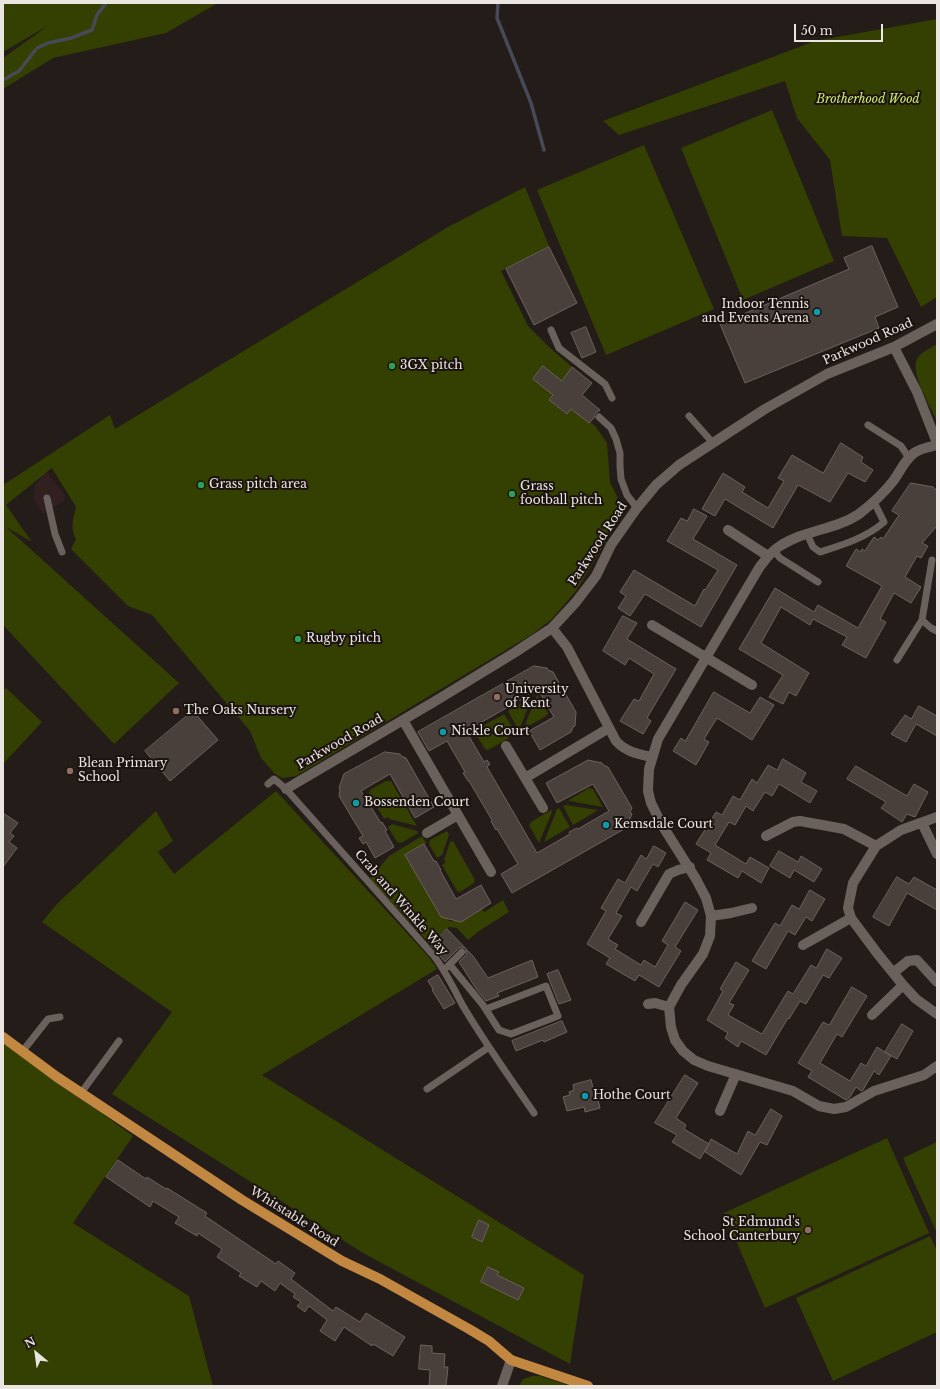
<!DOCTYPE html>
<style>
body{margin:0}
#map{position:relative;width:940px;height:1389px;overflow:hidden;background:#241c18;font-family:"Libre Baskerville",serif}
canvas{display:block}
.frame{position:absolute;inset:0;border:4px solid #ebe5e2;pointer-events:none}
.north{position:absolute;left:16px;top:1333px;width:40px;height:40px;-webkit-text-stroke:3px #1b130f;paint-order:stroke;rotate:331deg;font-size:11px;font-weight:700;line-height:16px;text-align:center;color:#ebe5e2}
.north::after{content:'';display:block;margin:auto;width:14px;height:18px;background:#ebe5e2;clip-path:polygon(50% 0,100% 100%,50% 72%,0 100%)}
.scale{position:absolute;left:794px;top:24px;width:89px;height:18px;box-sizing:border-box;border:2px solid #ebe5e2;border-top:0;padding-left:5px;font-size:12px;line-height:14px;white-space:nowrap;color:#ebe5e2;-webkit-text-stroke:3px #1b130f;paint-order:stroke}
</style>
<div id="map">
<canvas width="940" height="1389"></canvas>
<div class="frame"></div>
<div class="north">N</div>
<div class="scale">50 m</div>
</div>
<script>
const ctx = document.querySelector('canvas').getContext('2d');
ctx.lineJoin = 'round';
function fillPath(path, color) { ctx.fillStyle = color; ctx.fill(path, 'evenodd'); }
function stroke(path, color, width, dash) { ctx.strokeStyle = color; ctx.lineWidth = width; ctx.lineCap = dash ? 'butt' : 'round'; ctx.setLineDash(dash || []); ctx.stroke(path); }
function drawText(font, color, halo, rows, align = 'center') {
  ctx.font = font + ' "Libre Baskerville",serif'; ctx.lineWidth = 4; ctx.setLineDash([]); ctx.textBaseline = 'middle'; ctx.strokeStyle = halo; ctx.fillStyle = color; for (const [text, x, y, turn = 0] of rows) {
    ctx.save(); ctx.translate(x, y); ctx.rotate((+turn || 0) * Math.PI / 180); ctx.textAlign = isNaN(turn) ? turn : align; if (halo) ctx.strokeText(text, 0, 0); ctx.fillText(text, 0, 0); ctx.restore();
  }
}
const industrial = new Path2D(`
 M46,472L65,495L64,501L49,511L42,513L33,498L35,485Z`);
const green = new Path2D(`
 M3,3H218L166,33L53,58L3,89V58L49,25L3,52Z
 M937,19V297L921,307L887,238L842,236L830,160L797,118L785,81L619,135L603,121L815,41Z
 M772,110L834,261L743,300L681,148Z
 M644,145L714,309L606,355L537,190Z
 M525,187L549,246L501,271L528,326L548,346L572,367L562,381L543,366L533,379L553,395L549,400L566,414L571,409L589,423L591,422L596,427L607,443L610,482L624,511L576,591L551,620L531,635L296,776L282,778L275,774L261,758L250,731L152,615L128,606L71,549L76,539C70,528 73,519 76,507L52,468L6,505L32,542L6,527L179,683L114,744L3,625V485L110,415L115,429L448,227Z
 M937,344V421C931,407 910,374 917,359C921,352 931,348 937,344Z
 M6,688L42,722L3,764V691Z
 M537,695L548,713L546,716L527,727L525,725Z
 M532,697L520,728L518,729L508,711Z
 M504,714L515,731L512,733L479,728Z
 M477,732L508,736L509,738L488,750L485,749L475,733Z
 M386,781H391L417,826L389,819L388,817L384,819L369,794L370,790Z
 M589,788L593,789L603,807L569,801V800Z
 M276,791L428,956L437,969L262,1075L584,1275L570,1364L363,1253L112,1094L172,1012L42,922L57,904L156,811L173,841L158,852L174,874ZM479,1221L489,1225L482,1242L472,1237ZM488,1267L498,1272L497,1275L524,1288L518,1300L481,1282Z
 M566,805L598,810L573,825L563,806Z
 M559,808L570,827L544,842L557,809Z
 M551,810L552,812L539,843L529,825L531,822Z
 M392,824L417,831L418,833L401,843L397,842L388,827Z
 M447,831L449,835L442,855L437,858L429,844L430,840Z
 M422,836L426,843L405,855L441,917L447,918L449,921H461L482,909L484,912L503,900L509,912L479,931L468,940L457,928L449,927L429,943L370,879L389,856Z
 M453,841L475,880L474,883L460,892L457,891L442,865L446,862L444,860L450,842Z
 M3,1041L133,1136L73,1223L189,1296L213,1386H3Z
 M887,1138L929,1233L765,1308L724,1213Z
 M937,1142V1233L903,1158Z
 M930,1236L937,1251V1332L833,1381L796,1298Z
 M532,1376H540L570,1386H519L523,1379Z`);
const stream = new Path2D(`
 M498,3L497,18L531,103L544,150
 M3,80L19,71L37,48L48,43L71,38L92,30L97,15L106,3`);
const building = new Path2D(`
 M872,246L898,307L875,317L879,328L745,383L720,324L849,269L844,258Z
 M549,247L577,303L534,325L506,269Z
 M586,327L596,352L582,358L571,333Z
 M543,366L562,381L572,367L592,383L582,395L600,410L595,414L594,418L589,423L571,409L567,414L549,400L553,395L533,379Z
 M841,443L863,457L861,462L873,470L865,482L848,473L830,502L798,485L773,528L725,499L715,516L702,509L723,473L745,487L742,492L768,508L784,481L778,478L792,455L823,473Z
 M911,483L933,487L937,491V526L922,543L928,546L921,558L917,556L905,577L921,587L911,603L894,593L880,619L886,622L866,658L842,645L847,637L813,619L810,625L781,607L761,643L809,673L796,696L789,692L783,704L769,697L783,675L739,649L775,588L814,612L818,605L858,628L882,586L846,566L856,549L861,552L862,549L865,551L874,537L878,540L881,537L883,539L899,515L892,511Z
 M694,509L707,516L693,539L737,565L701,627L645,594L630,616L618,608L626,596L620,592L634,570L695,606L704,589L705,590L718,570L667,541L681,518L687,521Z
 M623,616L637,623L627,639L676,669L647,718L651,721L643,734L620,721L634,699L639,701L654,674L629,658L625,665L603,651Z
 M534,666L547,668L548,670L553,672L576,712L575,726L573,727L571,732L540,750L529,731L554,717L538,690L466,731L484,762L487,760L490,764L487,767L537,853L570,834L569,832L577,828L578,829L609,811L593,784L557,803L546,783L588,760L602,763L603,765L608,767L632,808L630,812L632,814L626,828L512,893L501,874L518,864L497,829L496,830L491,821L492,820L469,781H468L463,773L465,772L447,741L429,751L418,732Z
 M714,692L750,713L760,697L774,705L752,740L717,718L704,739L709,742L696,765L673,751L681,738L685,741Z
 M919,706L937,716V736L916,724L906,742L891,734L905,715L911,719Z
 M193,711L218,740L170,781L145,751Z
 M385,752L400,754L401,756L406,758L434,807L415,818L390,774L361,791L381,823L382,822L387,830L385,831L394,847L375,858L366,842L363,844L359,838L363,836L339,796L340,790L339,788L344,774Z
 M783,759L806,773L801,782L817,791L810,803L779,784L772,796L765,792L753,811L746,806L735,825L729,822L715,845L746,864L750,857L769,868L761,883L742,871L738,878L707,860L711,853L696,844L716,812L722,815L733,796L740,800L752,779L757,783L768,765L777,770Z
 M856,766L907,796L914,784L928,792L915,817L907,814L902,822L881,808L886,802L847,779Z
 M3,813L18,823L10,833L14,836L9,842L17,848L3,867Z
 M424,844L434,861H436L441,870H440L456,899L481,885L491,903L461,922L441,917L405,855Z
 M654,846L666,853L658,867L653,864L637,891L631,887L616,913L622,916L608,939L618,945L615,949L641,965L644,960L655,967L668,945L662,941L685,902L698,910L675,947L681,951L659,987L639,975L635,981L606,964L610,958L587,944L606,911L601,908L618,879L625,883L641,855L646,859Z
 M779,851L798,862L801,856L822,869L814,882L794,870L790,878L770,866Z
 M897,877L909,884L914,877L937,890V910L907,893L889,926L873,917Z
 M810,890L825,899L812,921L806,917L795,935L788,931L766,969L752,961L775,923L780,926L792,905L799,909Z
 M447,929L473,956L488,978L532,960L538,977L497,993L499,996L486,1001L477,990L459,962L467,954L466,949L463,947L459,948L445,962L431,945Z
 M827,949L842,958L829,978L823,975L806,1004L800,1001L789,1019L788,1018L766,1055L741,1041L738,1047L725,1038L728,1033L707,1020L723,991L720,989L736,962L749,970L729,1003L734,1005L728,1015L762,1034L788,991L793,994L811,965L816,968Z
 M558,970L571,1000L559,1004L547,974Z
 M438,975L455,1003L444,1009L432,990L433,989L428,981Z
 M852,987L867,996L842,1037L837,1034L820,1063L850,1081L861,1063L866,1066L877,1047L891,1056L879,1075L874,1071L863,1090L861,1091L856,1087L850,1097L846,1100L808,1077L812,1071L798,1063L823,1022L829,1025Z
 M562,1021L567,1032L544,1042L543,1040L516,1051L512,1041Z
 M902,1024L913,1031L897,1059L885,1052Z
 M685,1075L698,1083L676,1118L686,1125L684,1129L709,1144L700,1159L672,1142L677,1135L655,1123Z
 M591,1080L594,1091L602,1089L604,1098L598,1100L600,1108L585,1112L584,1107L567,1111L563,1097L570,1095L569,1092L574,1090L573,1085Z
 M771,1109L782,1116L767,1145L760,1142L741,1175L705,1152L711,1139L737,1154L748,1131L755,1135Z
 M118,1160L146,1179L147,1177L166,1189L167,1188L207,1213L205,1216L276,1264L278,1261L295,1273L291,1279L333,1311L336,1307L360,1322L366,1313L405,1337L393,1356L373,1344L372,1346L344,1327L335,1341L320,1331L327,1320L309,1306L305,1312L297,1306L301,1302L293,1297L295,1294L280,1283L275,1291L261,1281L257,1287L239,1276L241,1273L217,1257L222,1249L198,1233L197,1236L175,1223L179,1217L153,1201L150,1207L106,1177Z
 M479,1220L489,1225L482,1242L472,1237Z
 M488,1267L499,1272L497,1275L524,1288L518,1300L481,1282Z
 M421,1345L432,1346V1353L445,1354L444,1367H448L446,1386H429L430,1370L419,1369Z`);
const service = new Path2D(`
 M551,330L559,348L605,384L612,398
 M689,416L713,443
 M599,417L611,428L616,439L620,453V466L621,479L627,495L637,508
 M868,425L901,446L909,458
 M47,498L55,534L62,552
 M807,534L813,547L820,552C842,545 866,538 884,522L874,502
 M774,551L780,558L818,582
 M922,620L931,628L937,631
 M897,660L922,620L932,560
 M268,784L274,779L286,789L434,956C446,972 454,989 463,1006C485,1043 510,1078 534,1113
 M450,965L483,1005L499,1030L511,1034L558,1016L546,986L486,1009
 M447,967L462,952
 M22,1052L48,1019L60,1017
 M427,1089L489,1047
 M81,1093L119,1041`);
const minor = new Path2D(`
 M894,347L917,392L937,443
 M937,445C929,447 921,448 914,453C905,460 900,471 894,480C884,493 872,504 859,514C835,530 804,530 780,546C771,551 765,560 759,568L658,739L649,769L648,791L651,803L662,825L696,879L706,898L711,916L710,936L703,954L681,985L669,1007L671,1027L675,1040L683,1051L694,1060L708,1066L793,1091L819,1106L834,1109L846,1107L874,1091L924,1075L937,1066
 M728,530L768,556
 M652,625L752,685
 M552,628L567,647L616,741C626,752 638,754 652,757
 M403,720L491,872
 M506,746L543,808
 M525,778L609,728
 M286,789L437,700L514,653L552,628L576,602L596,576L611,545L637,508L656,485L679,465L765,409L827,374L894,347L937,324
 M937,817L901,830L876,846L853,883L848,908L851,918L877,953L903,985L916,999L937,1014
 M922,823L937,854
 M427,833L458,815
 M766,836L793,822L800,821L844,829L876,846
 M711,916L731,913L752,908
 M641,922L669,874L678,870L690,867
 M803,945L851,918
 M893,973L908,961L917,960L937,982
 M648,1004L655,1003L669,1007
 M872,1015L903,985
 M720,1111L736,1074`);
const tertiary = new Path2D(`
 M502,1386L511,1360`);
const primary = new Path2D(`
 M3,1037L57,1077L242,1200L342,1261L380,1279L469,1329L489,1341L511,1360L588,1386`);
const markers = [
 [817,312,4,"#0f9aa8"],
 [392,366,4,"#2e9e5b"],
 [201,485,4,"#2e9e5b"],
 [512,494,4,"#2e9e5b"],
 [298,639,4,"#2e9e5b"],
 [497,697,4,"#8d6e63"],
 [176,711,4,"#8d6e63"],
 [443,732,4,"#0f9aa8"],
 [70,771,4,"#8d6e63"],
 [356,803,4,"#0f9aa8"],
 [606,825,4,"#0f9aa8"],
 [585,1096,4,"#0f9aa8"],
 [808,1230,4,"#8d6e63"]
];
const parkNames = [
 ["Brotherhood Wood",868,100]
];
const poiNames = [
 ["Indoor Tennis",809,305,"right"],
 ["and Events Arena",809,319,"right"],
 ["3GX pitch",400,366],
 ["Grass pitch area",209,485],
 ["Grass",520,487],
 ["football pitch",520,501],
 ["Rugby pitch",306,639],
 ["University",505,690],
 ["of Kent",505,704],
 ["The Oaks Nursery",184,711],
 ["Nickle Court",451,732],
 ["Blean Primary",78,764],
 ["School",78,778],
 ["Bossenden Court",364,803],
 ["Kemsdale Court",614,825],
 ["Hothe Court",593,1096],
 ["St Edmund's",800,1223,"right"],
 ["School Canterbury",800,1237,"right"]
];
const streetNames = [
 ["Parkwood Road",868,342,-24],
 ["Parkwood Road",598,544,-57],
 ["Parkwood Road",340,742,-30],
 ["Crab and Winkle Way",401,903,49],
 ["Whitstable Road",294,1217,32]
];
fillPath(industrial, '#321f20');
fillPath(green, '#343f02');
stroke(stream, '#464a56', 3.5);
fillPath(building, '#493f3b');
stroke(building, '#6c625d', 1);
stroke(service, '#6b615c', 7);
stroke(minor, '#6b615c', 10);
stroke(tertiary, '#6b615c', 10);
stroke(primary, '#c28842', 10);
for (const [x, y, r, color] of markers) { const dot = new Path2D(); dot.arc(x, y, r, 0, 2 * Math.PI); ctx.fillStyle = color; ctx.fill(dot); stroke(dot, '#1b130f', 1.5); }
drawText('italic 12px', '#cde96f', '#1b130f', parkNames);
drawText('12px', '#ebe5e2', '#1b130f', poiNames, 'left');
drawText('12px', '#ebe5e2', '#1b130f', streetNames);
</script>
